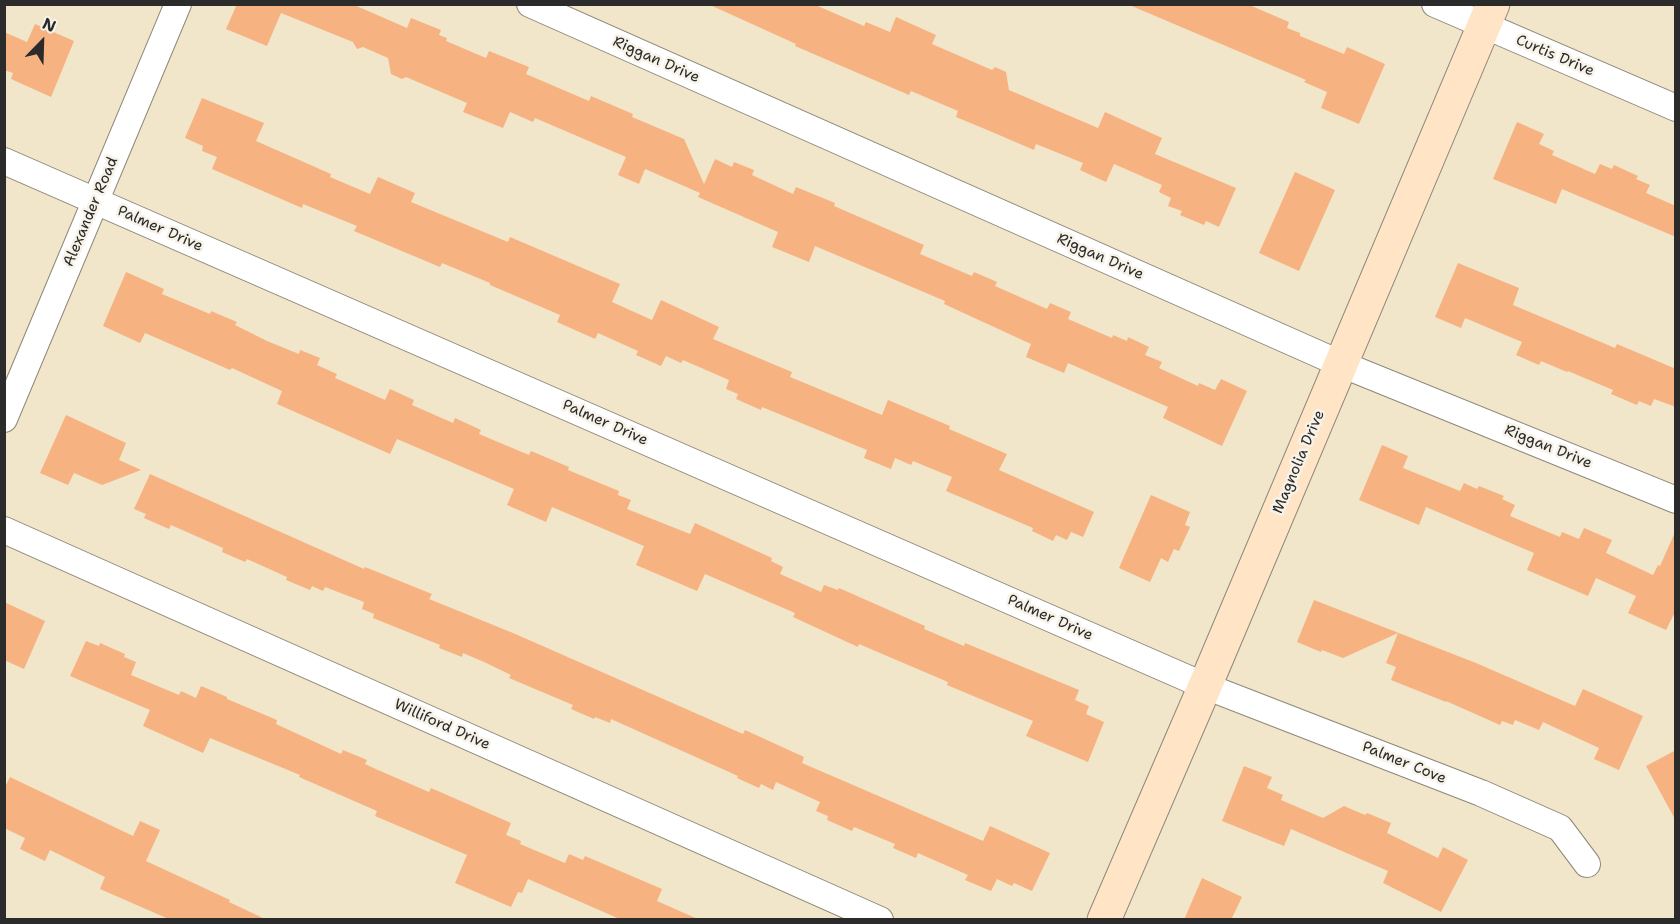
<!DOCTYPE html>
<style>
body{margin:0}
#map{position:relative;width:1680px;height:924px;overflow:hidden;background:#f1e5ca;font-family:"Shantell Sans",sans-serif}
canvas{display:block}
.frame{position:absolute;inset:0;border:6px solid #2b2b2b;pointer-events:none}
.north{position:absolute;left:12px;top:12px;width:60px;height:60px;-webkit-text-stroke:4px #f7f3e8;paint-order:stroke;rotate:23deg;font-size:16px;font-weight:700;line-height:24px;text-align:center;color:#2b2b2b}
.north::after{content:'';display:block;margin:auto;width:21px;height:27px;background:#2b2b2b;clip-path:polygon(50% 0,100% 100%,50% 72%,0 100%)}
</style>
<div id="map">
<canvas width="1680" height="924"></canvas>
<div class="frame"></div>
<div class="north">N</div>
</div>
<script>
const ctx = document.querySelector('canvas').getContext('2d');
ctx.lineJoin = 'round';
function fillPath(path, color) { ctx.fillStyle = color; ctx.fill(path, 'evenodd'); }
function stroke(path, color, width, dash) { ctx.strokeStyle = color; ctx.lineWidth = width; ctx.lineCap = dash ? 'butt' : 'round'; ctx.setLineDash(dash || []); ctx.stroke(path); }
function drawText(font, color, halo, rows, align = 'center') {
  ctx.font = font + ' "Shantell Sans",sans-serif'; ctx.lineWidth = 5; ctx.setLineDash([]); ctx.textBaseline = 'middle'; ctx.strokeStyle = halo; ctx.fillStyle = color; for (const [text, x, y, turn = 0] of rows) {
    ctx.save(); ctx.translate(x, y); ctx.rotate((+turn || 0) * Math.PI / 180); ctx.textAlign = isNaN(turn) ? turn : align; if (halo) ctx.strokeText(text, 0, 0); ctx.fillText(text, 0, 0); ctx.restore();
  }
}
const building = new Path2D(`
 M237,4H352L407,28L411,18L441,30L439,35L447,38L446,41L486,58L489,51L529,67L526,74L589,101L591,96L633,114L632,117L684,139L704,184L715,159L732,167L734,162L754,170L752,175L793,194L796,187L835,203L834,206L924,245L920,254L972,276L974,272L997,282L995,286L1047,309L1050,303L1071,312L1068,319L1112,338L1113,335L1127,341L1128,337L1149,347L1145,355L1162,362L1159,368L1198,386L1199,383L1215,390L1221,379L1247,391L1222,446L1163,418L1168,407L1068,363L1064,373L1026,357L1031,344L944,304L945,301L815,246L809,262L772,247L778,232L698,197L700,193L645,169L639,184L618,175L626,157L535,118L533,122L510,112L503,128L463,112L467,103L406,77L402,79L391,74L388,58L363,47L357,49L353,42L281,13L267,46L226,29Z
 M708,4H813L864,26L866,22L890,32L896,17L936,35L932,44L992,70L995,67L1006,72L1009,90L1098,128L1105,112L1162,138L1155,154L1236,188L1219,227L1206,221L1204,225L1180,215L1182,211L1168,206L1171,198L1159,192L1162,185L1114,164L1106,182L1080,170L1083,163L1036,144L1034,150L985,129L956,117L958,111L911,91L909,95L795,46L796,44Z
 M1127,4H1247L1289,22L1287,28L1300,33V36L1344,54L1347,47L1385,64L1359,124L1321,108L1327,92L1304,82L1306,80Z
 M35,24L74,41L51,97L11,79L13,73L4,70V32L27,42Z
 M202,98L264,123L256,141L331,174L330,177L370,194L378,177L415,193L411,202L508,242L510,237L620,284L612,302L652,320L661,300L719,327L713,339L792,372L790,377L882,415L888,400L950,426L949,429L1007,454L999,470L1094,512L1083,537L1071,532L1067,540L1056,535L1053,541L1032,531L1033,528L946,491L952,477L913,461L911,465L895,458L891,469L864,458L867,450L762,407L761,410L736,399L738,394L726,389L729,380L683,360L681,363L666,356L661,366L636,355L638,351L598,333L595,339L557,322L560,315L490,285V283L442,263L440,267L354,231L357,226L303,204L302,208L212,169L217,157L202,151L203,146L185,138Z
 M1517,122L1544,134L1539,144L1554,151L1552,155L1595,174L1600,164L1612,169L1614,165L1638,176L1636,179L1650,185L1646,193L1676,206V237L1562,189L1556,204L1493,179Z
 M1295,172L1335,190L1299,271L1259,253Z
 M1458,263L1519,288L1513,305L1615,348L1617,344L1676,369V407L1654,399L1651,406L1639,401L1637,405L1611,394L1613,390L1568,371L1567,372L1541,361L1539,365L1516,355L1522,342L1465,318L1461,328L1435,317Z
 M126,272L164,289L162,294L210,314L211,311L237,322L235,325L267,341L299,354L300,350L320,358L317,365L337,374L335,378L385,400L390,389L414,400L412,405L453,423L455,418L481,430L479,434L529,455L531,451L569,467L568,470L619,491L618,495L631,500L627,509L690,534L695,523L772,558L771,561L783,567L780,574L821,592L824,585L838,590L839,588L925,626L924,629L964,646L965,643L1079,690L1075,700L1089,706L1086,714L1104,722L1088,762L1026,736L1033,721L947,685L948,682L859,644L858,647L793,617L795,613L705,574L697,591L636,565L644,546L552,507L546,522L507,505L514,489L397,439L390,454L277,404L282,391L232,368L230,370L145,333L140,343L103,326Z
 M66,415L126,443L119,460L141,470L102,485L74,473L68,485L40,473Z
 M1382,445L1408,456L1403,468L1460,491L1464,483L1477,489L1479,486L1504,496L1502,499L1515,505L1510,516L1560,537L1562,532L1579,539L1584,528L1612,540L1606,553L1653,575L1658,565L1660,566L1676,530V610L1666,630L1628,613L1636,596L1596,578L1588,596L1527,570L1534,553L1426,507L1419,525L1359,500Z
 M150,474L364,569L365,567L432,594L429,599L513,633L743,734L745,730L804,757L802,763L983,841L990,826L1050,853L1032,891L1014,883L1012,886L997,879L991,891L965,880L968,875L918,853L916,858L893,848L895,844L854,827L852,831L827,820L828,816L816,811L820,802L776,782L773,790L761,784L759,788L737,778L738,776L611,719L610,723L595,717L594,719L571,709L573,705L509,678L511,675L484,662L463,653L462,657L439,648L440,645L373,618L374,614L362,609L364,602L325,587L323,591L312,586L310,590L286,580L287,577L247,559L245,562L222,552L223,548L171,525L169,529L144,518L146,514L134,509Z
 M1151,495L1190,512L1185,525L1190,527L1179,551L1174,549L1168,562L1161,558L1150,582L1119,568Z
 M1314,600L1476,663L1575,706L1583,689L1643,716L1619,770L1594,759L1599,748L1543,722L1539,730L1515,720L1513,725L1502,721L1500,725L1446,701V702L1391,680L1396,667L1386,663L1398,633L1343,658L1322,650L1321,652L1297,642Z
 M4,602L45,621L24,669L4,660Z
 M86,641L99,646L100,643L125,654L124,657L136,662L131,675L179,695L181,691L196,698L201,686L227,697V699L277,720L276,724L341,754L343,750L367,760L365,764L378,770L429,792L431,788L511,823L506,835L521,841L520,844L565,863L569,854L583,860L585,856L662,889L657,901L700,920H622L528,879L522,893L518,892L511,907L455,883L467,855L375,816L377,811L299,777L300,775L210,738L203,753L143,726L150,710L70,676Z
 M1676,750V821L1646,766Z
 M1244,766L1272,777L1267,788L1283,795L1281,800L1323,818L1344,806L1365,815L1367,813L1391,823L1387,833L1438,858L1443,847L1468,860L1441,912L1383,883L1388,871L1291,829L1284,846L1222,821Z
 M10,777L133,836L140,821L160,830L146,861L230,900L229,902L267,920H171L100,889L105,877L50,850L45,861L20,849L25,838L4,828V789Z
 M1202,878L1242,897L1231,920H1184Z`);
const street = new Path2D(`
 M530,4L1341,364L1676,500
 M1435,4L1676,108
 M4,161L1205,686L1481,793L1560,828L1587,864
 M4,419L178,4
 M4,530L880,920`);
const secondary = new Path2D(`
 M1104,920L1205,686L1493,4`);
const streetNames = [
 ["Curtis Drive",1555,56,23],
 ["Riggan Drive",656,60,24],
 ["Alexander Road",91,212,-67],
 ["Palmer Drive",160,229,24],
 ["Riggan Drive",1100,257,24],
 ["Palmer Drive",605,423,24],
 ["Riggan Drive",1548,447,22],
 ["Magnolia Drive",1299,462,-67],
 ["Palmer Drive",1050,618,24],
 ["Williford Drive",442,725,24],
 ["Palmer Cove",1404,763,22]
];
fillPath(building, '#f6b381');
stroke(street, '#8e887a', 28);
stroke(secondary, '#8e887a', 35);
stroke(street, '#fff', 26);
stroke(secondary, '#ffe4c6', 33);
drawText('15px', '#2b2b2b', '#f7f3e8', streetNames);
</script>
